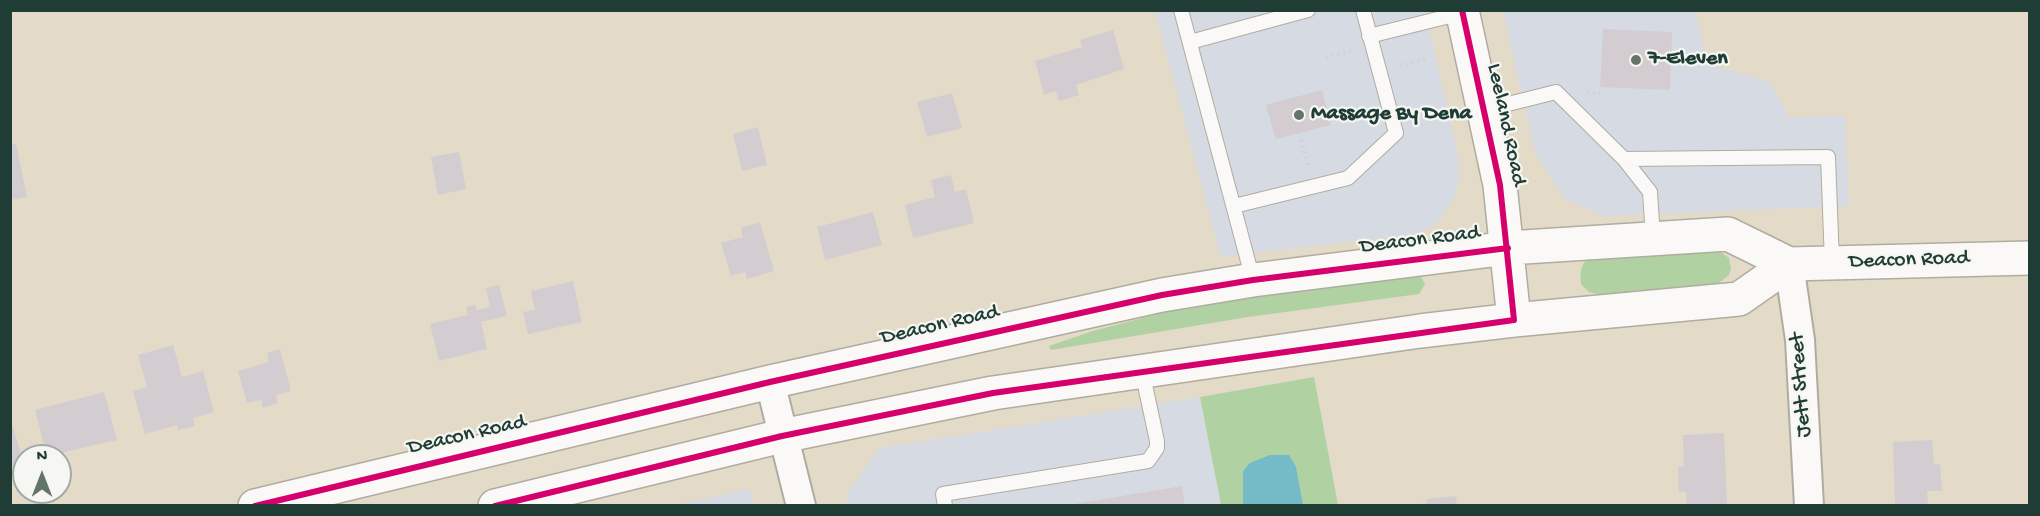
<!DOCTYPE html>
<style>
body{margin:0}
#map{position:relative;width:2040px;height:516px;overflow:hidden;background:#e3dac8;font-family:"Gochi Hand",sans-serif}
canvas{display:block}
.frame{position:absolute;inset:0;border:12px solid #1f3d34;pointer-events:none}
.north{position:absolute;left:12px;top:444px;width:60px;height:60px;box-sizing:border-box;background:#f6f6f2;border:2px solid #a0aca6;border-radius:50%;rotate:0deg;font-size:16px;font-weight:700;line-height:24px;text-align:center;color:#1f3d34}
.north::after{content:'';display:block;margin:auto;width:21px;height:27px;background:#647468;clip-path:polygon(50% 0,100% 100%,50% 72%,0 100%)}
</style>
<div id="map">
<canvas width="2040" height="516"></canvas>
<div class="frame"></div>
<div class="north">N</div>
</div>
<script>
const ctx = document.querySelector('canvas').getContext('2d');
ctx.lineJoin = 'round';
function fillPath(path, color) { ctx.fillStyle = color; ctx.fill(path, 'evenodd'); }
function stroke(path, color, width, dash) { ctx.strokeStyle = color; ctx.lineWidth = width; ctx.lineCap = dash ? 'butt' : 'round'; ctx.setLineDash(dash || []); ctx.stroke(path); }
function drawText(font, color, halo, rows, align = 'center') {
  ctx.font = font + ' "Gochi Hand",sans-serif'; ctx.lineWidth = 4.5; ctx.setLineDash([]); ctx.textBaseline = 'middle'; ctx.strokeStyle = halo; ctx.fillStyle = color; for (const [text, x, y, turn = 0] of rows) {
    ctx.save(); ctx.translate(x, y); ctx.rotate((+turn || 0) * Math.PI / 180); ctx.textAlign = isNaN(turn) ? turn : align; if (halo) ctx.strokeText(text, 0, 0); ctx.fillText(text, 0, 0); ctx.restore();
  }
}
const built = new Path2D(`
 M1155,11H1425L1459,160V179L1454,198L1442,216L1431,227L1415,234L1221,257Z
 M1503,11H1695L1708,64L1770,82L1789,117L1845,116L1849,206L1604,216L1565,199L1535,152Z
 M1200,397L1221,505L848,506L846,496L879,448Z
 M749,489L754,505H675Z`);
const green = new Path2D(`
 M1718,250L1729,258L1731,269L1729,275L1719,283L1601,295L1589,292L1581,284C1580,272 1580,263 1591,257Z
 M1415,275L1421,277L1425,284L1419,294L1248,317L1051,350L1049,346L1093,331L1192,305L1279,291Z
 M1314,377L1338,505H1221L1200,397Z`);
const water = new Path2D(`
 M1270,455H1289L1296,467L1303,505H1243V471L1250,463Z`);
const building = new Path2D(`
 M1603,29L1672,32L1670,90L1600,87Z
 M1113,30L1124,69L1076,85L1079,95L1059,101L1056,91L1044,95L1035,61L1082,47L1080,40Z
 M1322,90L1331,125L1276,139L1266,105Z
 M952,93L962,128L927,137L917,102Z
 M758,127L767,165L742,171L733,134Z
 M16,144L27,197L10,200V145Z
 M459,152L466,189L438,195L431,157Z
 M951,175L955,192L966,189L974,223L913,238L905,205L935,197L931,180Z
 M873,212L882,245L825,260L817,227Z
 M760,222L774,271L747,279L745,272L731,276L721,243L743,237L741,228Z
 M573,281L582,322L528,334L523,312L535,310L531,291Z
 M499,285L507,316L481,322L487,349L439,361L430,324L468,315L466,307L475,305L477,310L490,307L486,288Z
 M173,345L182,377L203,371L214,412L193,418L195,426L178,430L177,425L145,434L133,391L147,387L138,355Z
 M280,349L291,391L276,395L278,403L263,408L261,400L247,403L238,371L269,362L267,353Z
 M104,392L117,440L47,456L35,410Z
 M10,417L24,464L10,468Z
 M1724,433L1727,506H1687L1686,492H1679L1678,467H1684L1683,435Z
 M1932,440L1934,465L1940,464L1942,491H1927L1928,506H1895L1893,442Z
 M1182,486L1185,506H1074V504Z
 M1456,496L1457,506H1418V504L1427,503L1426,499Z`);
const path = new Path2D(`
 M1326,57L1354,50
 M1400,66L1428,59
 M1587,93H1601
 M1301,140L1308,166`);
const service = new Path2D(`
 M1181,10L1253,280
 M1369,36L1462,13
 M1190,42L1308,10
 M1484,110L1556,92L1624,159L1650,192L1653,238
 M1624,159L1828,157L1832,263
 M1234,206L1348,178L1396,133L1363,10
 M945,506L943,494L1148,461L1157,448V441L1142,371`);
const minor = new Path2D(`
 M1789,264L1800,340L1809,506
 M770,382L801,506`);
const secondary = new Path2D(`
 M1462,10L1500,185L1514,320
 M255,506L770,382L1162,295L1253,280L1508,248L1728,234L1789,264L2030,258
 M495,506L782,436L993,393L1420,331L1514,320L1739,299L1789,264`);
const cycleway = new Path2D(`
 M255,506L770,382L1162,295L1253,280L1508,248
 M495,506L782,436L993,393L1514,320L1500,185L1462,10`);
const markers = [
 [1636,60,6,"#647468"],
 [1299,115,6,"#647468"]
];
const poiNames = [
 ["7-Eleven",1648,60],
 ["Massage By Dena",1311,115]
];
const streetNames = [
 ["Leeland Road",1505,125,78],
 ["Deacon Road",1420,241,-7],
 ["Deacon Road",1909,261,-2],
 ["Deacon Road",940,326,-13],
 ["Jett Street",1802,385,-94],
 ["Deacon Road",467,436,-13]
];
fillPath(built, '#d6dbe3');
fillPath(green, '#b0d2a3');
fillPath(water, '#75bac7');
fillPath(building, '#d3cdd1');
stroke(service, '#afaca0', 16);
stroke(minor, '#afaca0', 32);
stroke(secondary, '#afaca0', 36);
stroke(path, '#d1d1cb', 4, [1.5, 4.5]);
stroke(service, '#fbf9f7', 14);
stroke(minor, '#fbf9f7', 28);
stroke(secondary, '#fbf9f7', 33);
stroke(cycleway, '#d6006c', 6);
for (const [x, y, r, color] of markers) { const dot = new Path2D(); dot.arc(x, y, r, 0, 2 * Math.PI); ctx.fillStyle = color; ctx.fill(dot); stroke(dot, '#f6f6f2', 2); }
drawText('bold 22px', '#1f3d34', '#f6f6f2', poiNames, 'left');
drawText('22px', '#1f3d34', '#f6f6f2', streetNames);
</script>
